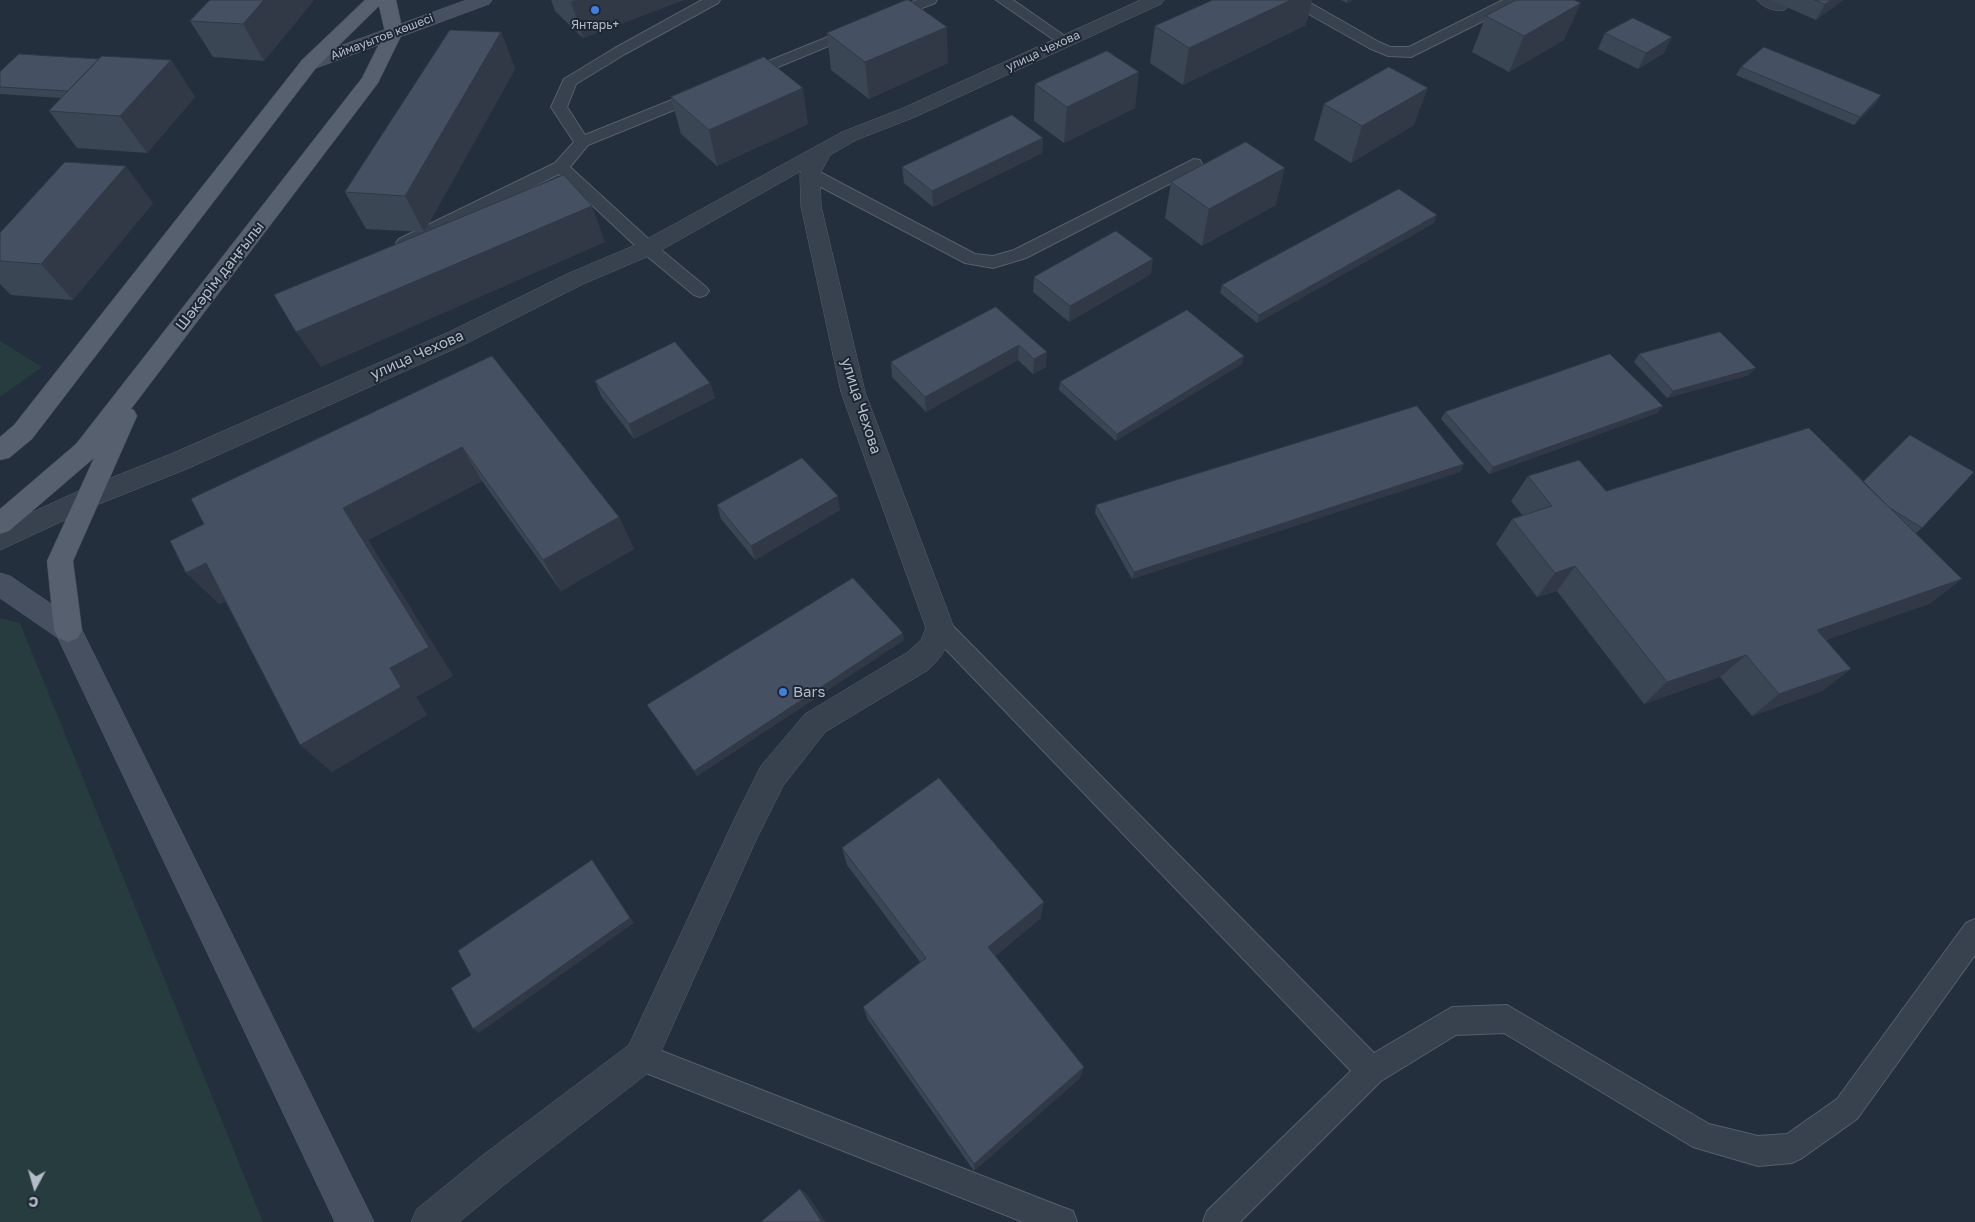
<!DOCTYPE html>
<meta charset="utf-8">
<style>
body{margin:0}
#map{position:relative;width:1975px;height:1222px;overflow:hidden;background:#242f3e;font-family:"Golos Text",sans-serif}
canvas{display:block}
.north{position:absolute;left:10px;top:1162px;width:50px;height:50px;-webkit-text-stroke:4px #1d2633;paint-order:stroke;rotate:186deg;font-size:14px;font-weight:700;line-height:20px;text-align:center;color:#b4bcc9}
.north::after{content:'';display:block;margin:auto;width:18px;height:22px;background:#b4bcc9;clip-path:polygon(50% 0,100% 100%,50% 72%,0 100%)}
</style>
<div id="map">
<canvas width="1975" height="1222"></canvas>
<div class="north">С</div>
</div>
<script>
const ctx = document.querySelector('canvas').getContext('2d');
ctx.lineJoin = 'round';
function fillPath(path, color) { ctx.fillStyle = color; ctx.fill(path, 'evenodd'); }
function stroke(path, color, width, dash) { ctx.strokeStyle = color; ctx.lineWidth = width; ctx.lineCap = dash ? 'butt' : 'round'; ctx.setLineDash(dash || []); ctx.stroke(path); }
function drawText(font, color, halo, rows, align = 'center') {
  ctx.font = font + ' "Golos Text",sans-serif'; ctx.lineWidth = 4; ctx.setLineDash([]); ctx.textBaseline = 'middle'; ctx.strokeStyle = halo; ctx.fillStyle = color; for (const [text, x, y, turn = 0] of rows) {
    ctx.save(); ctx.translate(x, y); ctx.rotate((+turn || 0) * Math.PI / 180); ctx.textAlign = isNaN(turn) ? turn : align; if (halo) ctx.strokeText(text, 0, 0); ctx.fillText(text, 0, 0); ctx.restore();
  }
}
const green = new Path2D(`
 M0,341L42,367L0,397Z
 M0,618L20,623L263,1222H0Z`);
const lane = new Path2D(`
 M702,0H720L718,3L625,54L576,84L567,107L585,135L694,91H706L708,94L706,97L588,145L570,167L654,244L706,287L709,291L706,295L700,297L694,295L642,252L559,174L411,247L405,249L399,247L396,243L399,239L555,163L574,142L551,107L564,79L615,48Z
 M917,0H937L935,3L894,19H884L882,16L884,13Z
 M996,0H1013L1072,41L1070,44H1060Z
 M1287,0H1305L1379,42L1390,47H1409L1503,0H1521L1519,3L1411,57L1388,56L1369,48L1289,3Z
 M855,26L860,27L862,30L860,33L749,79H739L736,76L739,73Z
 M1194,159L1200,160L1202,164L1200,168L1026,258L993,268L965,263L804,178L802,174L804,170L810,169L816,170L975,254L993,256L1014,250Z
 M940,618L948,621L1374,1053L1452,1007L1507,1005L1709,1124L1758,1136L1787,1134L1837,1099L1966,923L1975,919V955L1857,1119L1802,1158L1792,1163L1758,1166L1693,1147L1504,1033L1456,1035L1381,1081L1240,1222H1203L1207,1211L1351,1071L932,635L929,628L932,621Z
 M641,1043L1062,1207L1073,1211L1077,1222H1023L641,1071L631,1067L627,1057L631,1047Z`);
const street = new Path2D(`
 M1141,0H1164L1161,4L915,117L856,140L830,155L820,174L821,206L865,392L954,628C947,647 943,656 928,670L825,732L783,786L756,840L653,1069L509,1181L459,1222H411L417,1209L483,1155L629,1045L734,820L761,766L805,714L908,652L921,640L926,628L841,392L801,206L800,174L801,171L656,253L583,284L465,344L189,468L99,504L0,550V527L81,490L171,454L449,332L567,274L640,243L842,132L901,109Z
 M1757,0H1780L1788,6L1785,10C1776,12 1763,8 1757,0Z`);
const secondary = new Path2D(`
 M467,0H492L489,4L316,68L309,70L302,68L300,64L302,60Z
 M0,573L10,576L78,622L374,1222H335L58,638L0,598Z`);
const primary = new Path2D(`
 M365,0H396L403,32L378,83L131,409L134,410L137,416L73,561L82,630L78,638L68,642L58,638L54,630L47,561L94,458L9,531L0,534V509L76,444L362,78L385,32L379,6L316,68L32,439L9,458L0,460V437L14,425L302,60Z`);
const wall = new Path2D(`
 M314,0L264,61L213,57L190,21Z
 M551,0H684L583,38L555,11Z
 M1341,0H1353L1347,3Z
 M1770,0H1843L1816,20Z
 M1486,16L1564,40L1509,72L1472,52Z
 M1306,25L1183,85L1150,63L1155,26Z
 M501,32L515,69L424,232L366,229L345,192Z
 M827,33L948,63L869,99L831,70Z
 M1605,33L1664,53L1638,69L1598,49Z
 M99,59L171,60L195,97L147,153L77,148L49,111L61,98L0,94V72Z
 M1741,67L1881,95L1876,103L1854,125L1736,75Z
 M1035,84L1135,108L1064,143L1034,121Z
 M671,97L808,124L717,166L681,134Z
 M1324,104L1414,125L1351,163L1314,140Z
 M1043,138L1042,153L933,207L904,183L902,167Z
 M1171,182L1276,205L1202,246L1165,218Z
 M153,203L73,300L11,295L0,284V233Z
 M1434,223L1257,323L1220,293L1222,285Z
 M1151,274L1069,322L1033,292L1034,277Z
 M996,307L1046,367L1033,374L1018,360L926,412L892,377L891,362Z
 M1639,354L1749,375L1667,398L1634,362Z
 M492,356L619,517L634,549L561,591L482,481L368,540L453,676L416,697L427,715L332,772L226,601L219,604L204,524Z
 M1242,364L1116,441L1059,390L1060,382Z
 M595,381L710,383L715,398L634,439L601,396Z
 M1663,406L1657,413L1489,474L1441,419L1445,412Z
 M1464,464L1460,472L1132,579L1095,513L1096,505Z
 M1528,476L1606,491L1863,481L1922,528L1916,533L1931,603L1826,640L1851,669L1822,691L1752,716L1720,677L1644,704L1557,591L1537,597L1496,544L1512,519L1523,516L1511,501Z
 M717,505L840,510L755,560L721,519Z
 M904,640L697,776L651,711L647,705Z
 M842,848L1041,918L995,956L1080,1078L974,1171L868,1020L863,1007L920,962L847,865Z`);
const shadedWall = new Path2D(`
 M264,0H314L264,61L243,24Z
 M576,0H684L583,38L571,2Z
 M1291,0H1312L1306,25L1183,85L1189,48Z
 M1347,0H1353L1347,3Z
 M1831,0H1843L1816,20L1825,4Z
 M1581,3L1564,40L1509,72L1524,36Z
 M947,27L948,63L869,99L865,62Z
 M501,32L515,69L424,232L405,196Z
 M1672,37L1664,53L1638,69L1646,53Z
 M171,60L195,97L147,153L120,116Z
 M1139,72L1135,108L1064,143L1067,107Z
 M803,88L808,124L717,166L709,130Z
 M1428,88L1414,125L1351,163L1362,126Z
 M1881,95L1876,103L1854,125L1860,117Z
 M1043,138L1042,153L933,207L932,191Z
 M126,166L153,203L73,300L41,264Z
 M1285,168L1276,205L1202,246L1209,209Z
 M592,206L605,242L321,367L296,332Z
 M1437,215L1434,223L1257,323L1259,315Z
 M1153,259L1151,274L1069,322L1070,306Z
 M1019,345L1018,360L926,412L925,397Z
 M1047,352L1046,367L1033,374L1034,359Z
 M1244,356L1242,364L1116,441L1117,434Z
 M1756,368L1749,375L1667,398L1673,391Z
 M710,383L715,398L634,439L629,424Z
 M1663,406L1657,413L1489,474L1493,467Z
 M462,447L482,481L368,540L453,676L416,697L427,715L332,772L300,745L390,668L343,508Z
 M1464,464L1460,472L1132,579L1134,572Z
 M838,496L840,510L755,560L751,546Z
 M619,517L634,549L561,591L543,560Z
 M206,563L239,594L219,604L186,573Z
 M1575,566L1557,591L1537,597L1555,573Z
 M1962,579L1931,603L1789,653L1817,630Z
 M903,633L904,640L697,776L694,771Z
 M1746,655L1720,677L1644,704L1667,682Z
 M1851,669L1822,691L1752,716L1779,694Z
 M592,860L596,865L634,923L479,1033L473,1029Z
 M1044,902L1041,918L988,961V947Z
 M1084,1067L1080,1078L974,1171V1164Z
 M800,1189L806,1193L826,1222H822Z`);
const building = new Path2D(`
 M210,0H264L243,24L190,21Z
 M906,0H909L947,27L865,62L827,33Z
 M1213,0H1291L1189,48L1155,26Z
 M1516,0H1574L1581,3L1524,36L1486,16Z
 M1815,0H1831L1825,4Z
 M1633,18L1672,37L1646,53L1605,33Z
 M450,30L501,32L405,196L345,192Z
 M1764,47L1881,95L1860,117L1741,67Z
 M1107,51L1139,72L1067,107L1035,84Z
 M19,54L99,59L68,91L0,87V72Z
 M102,56L171,60L120,116L49,111Z
 M764,57L803,88L709,130L671,97Z
 M1389,67L1428,88L1362,126L1324,104Z
 M1012,115L1043,138L932,191L902,167Z
 M1246,142L1285,168L1209,209L1171,182Z
 M65,162L126,166L41,264L0,261V233Z
 M564,175L592,206L296,332L274,295Z
 M1399,189L1437,215L1259,315L1222,285Z
 M1116,231L1153,259L1070,306L1034,277Z
 M996,307L1047,352L1034,359L1019,345L925,397L891,362Z
 M1187,310L1244,356L1117,434L1060,382Z
 M1720,332L1756,368L1673,391L1639,354Z
 M675,342L710,383L629,424L595,381Z
 M1610,354L1663,406L1493,467L1445,412Z
 M492,356L619,517L543,560L462,447L343,508L429,647L390,668L401,687L300,745L206,563L186,573L170,541L204,524L191,499Z
 M1417,406L1464,464L1134,572L1096,505Z
 M1809,428L1962,579L1817,630L1851,669L1779,694L1746,655L1667,682L1575,566L1555,573L1512,519L1552,506L1528,476L1579,460L1606,491Z
 M1910,435L1974,472L1922,528L1890,508L1863,482Z
 M802,458L838,496L751,546L717,505Z
 M853,578L903,633L694,771L647,705Z
 M939,778L1044,902L988,947L1084,1067L974,1164L863,1007L926,958L842,848Z
 M592,860L630,918L473,1029L451,988L471,975L458,951Z
 M800,1189L822,1222H761Z`);
const markers = [
 [595,10,5,"#3f7fe0"],
 [783,692,5,"#3f7fe0"]
];
const farPoinames = [
 ["Янтарь+",595,25]
];
const farStreetnames = [
 ["Аймауытов көшесі",382,37,-21],
 ["улица Чехова",1043,51,-25]
];
const streetNames = [
 ["Шәкәрім даңғылы",220,276,-52],
 ["улица Чехова",417,355,-24],
 ["улица Чехова",861,406,72]
];
const poiNames = [
 ["Bars",793,692]
];
fillPath(green, '#263c3f');
stroke(lane, '#565f6c', 2);
stroke(street, '#565f6c', 1);
stroke(secondary, '#565f6c', 1);
stroke(primary, '#414a57', 1);
fillPath(lane, '#38414e');
fillPath(street, '#38414e');
fillPath(secondary, '#465061');
fillPath(primary, '#56606e');
fillPath(wall, '#3b4654');
fillPath(shadedWall, '#303945');
fillPath(building, '#455162');
stroke(building, '#303945', 1);
for (const [x, y, r, color] of markers) { const dot = new Path2D(); dot.arc(x, y, r, 0, 2 * Math.PI); ctx.fillStyle = color; ctx.fill(dot); stroke(dot, '#1d2633', 2); }
drawText('12px', '#b4bcc9', '#1d2633', farPoinames);
drawText('12px', '#b4bcc9', '#1d2633', farStreetnames);
drawText('15px', '#b4bcc9', '#1d2633', streetNames);
drawText('15px', '#b4bcc9', '#1d2633', poiNames, 'left');
</script>
